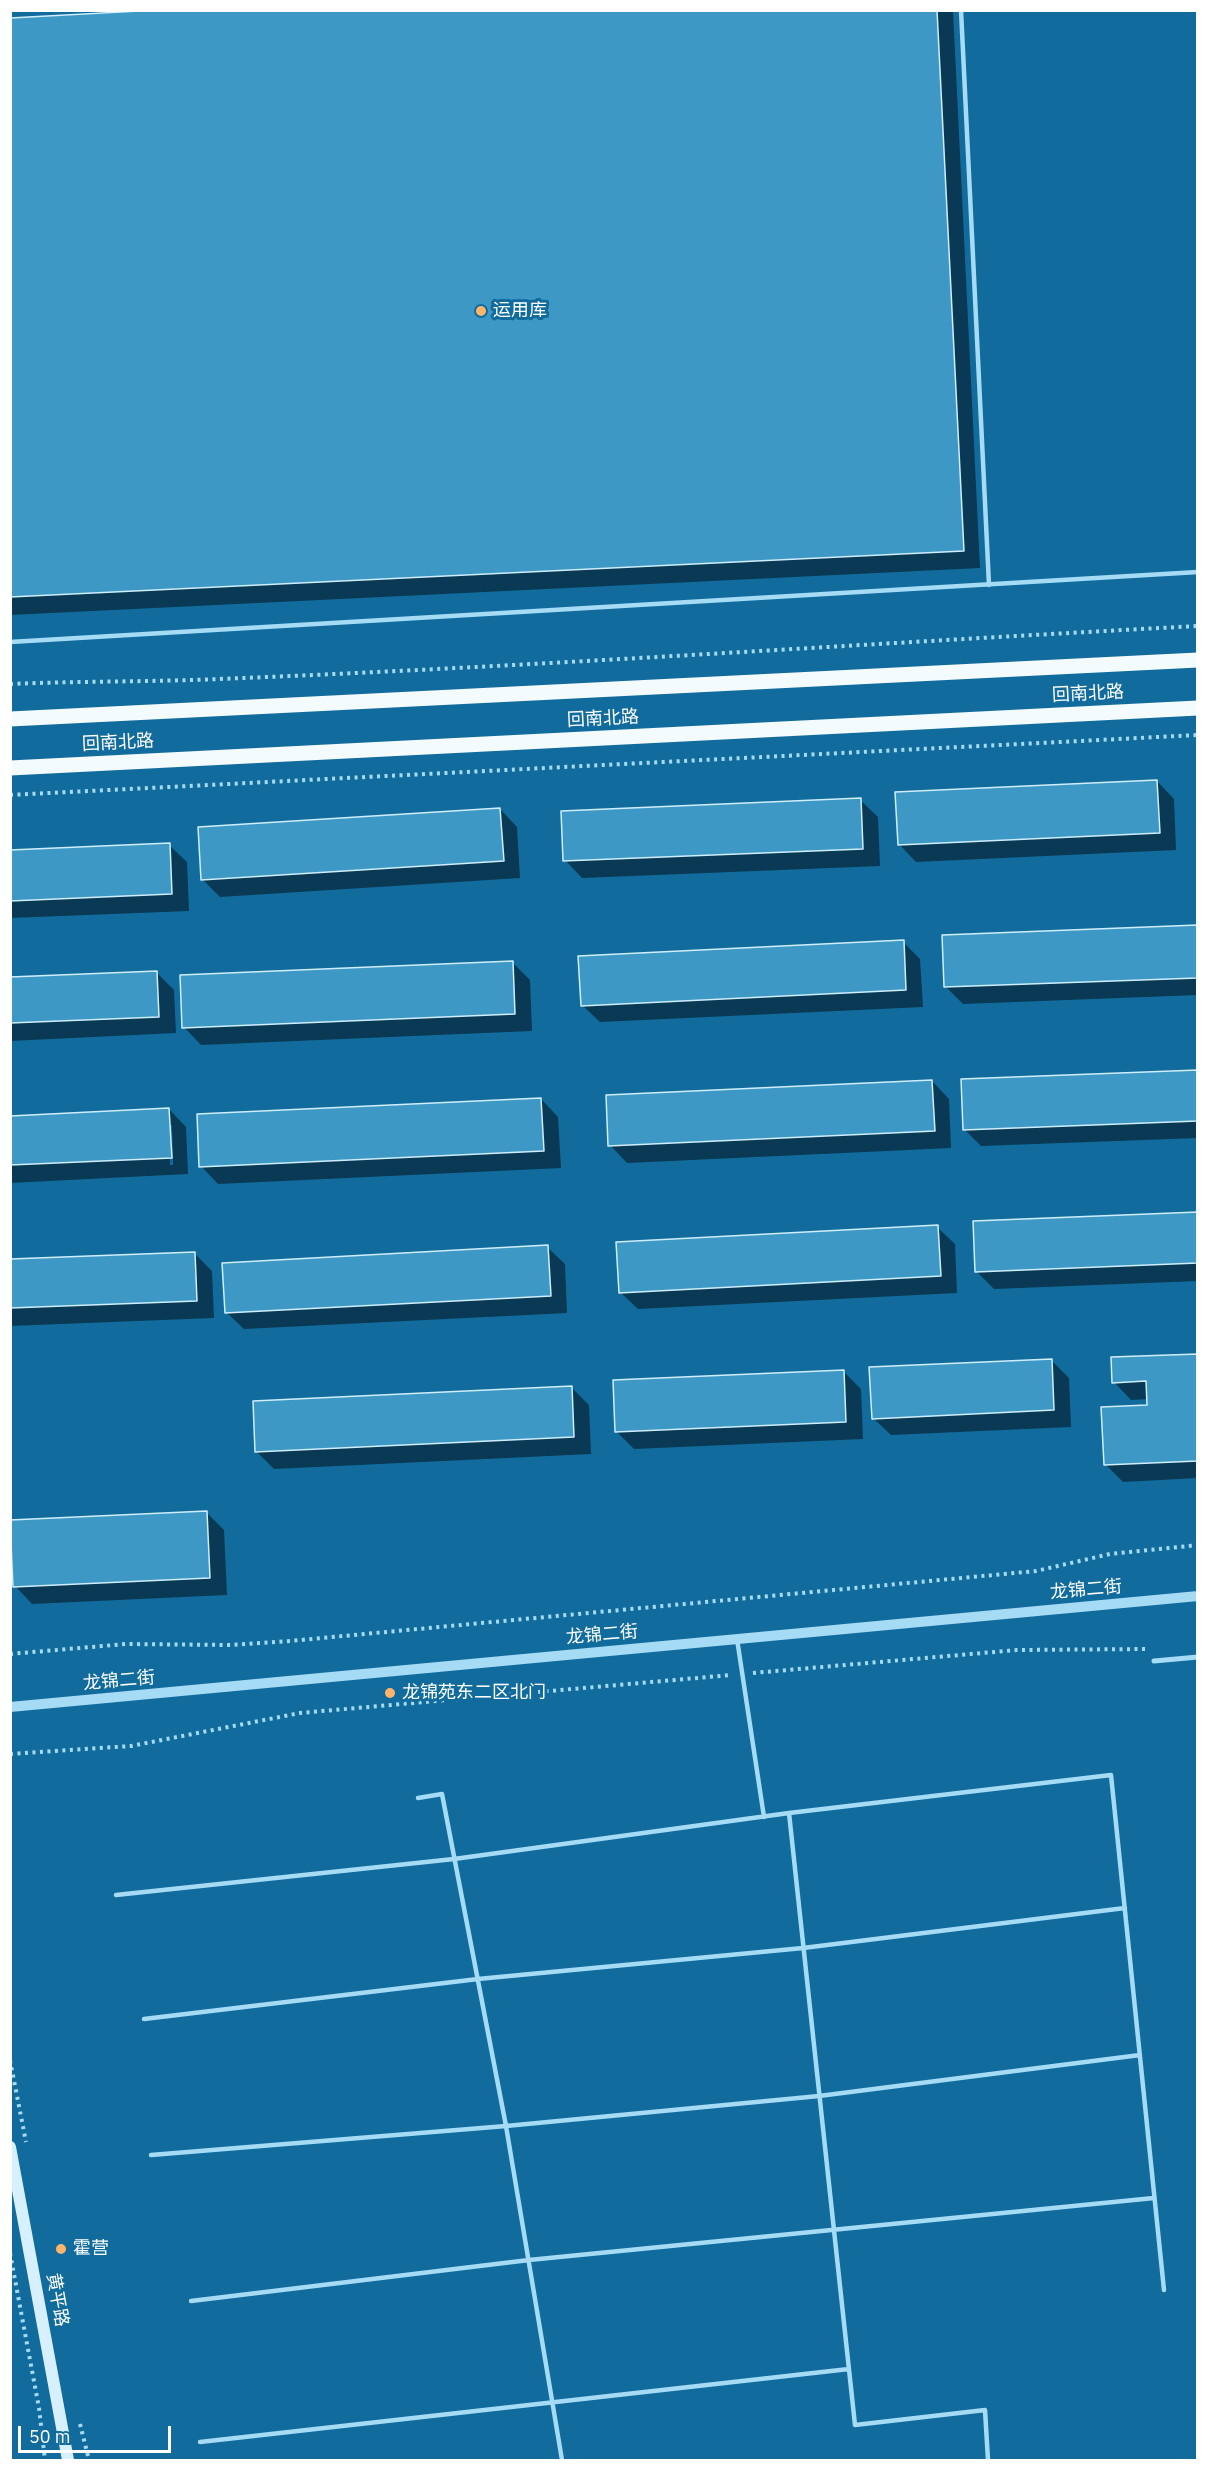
<!DOCTYPE html>
<meta charset="utf-8">
<style>
body{margin:0}
#map{position:relative;width:1208px;height:2471px;overflow:hidden;background:#116c9d;font-family:"IBM Plex Sans",sans-serif}
canvas{display:block}
.frame{position:absolute;inset:0;border:12px solid #fff;pointer-events:none}
.scale{position:absolute;left:18px;top:2426px;width:153px;height:27px;box-sizing:border-box;border:3px solid #fff;border-top:0;padding-left:8px;font-size:18px;line-height:21px;white-space:nowrap;color:#fff;-webkit-text-stroke:4px #116c9d;paint-order:stroke}
</style>
<div id="map">
<canvas width="1208" height="2471"></canvas>
<div class="frame"></div>
<div class="scale">50 m</div>
</div>
<script>
const ctx = document.querySelector('canvas').getContext('2d');
ctx.lineJoin = 'round';
function fillPath(path, color) { ctx.fillStyle = color; ctx.fill(path, 'evenodd'); }
function stroke(path, color, width, dash) { ctx.strokeStyle = color; ctx.lineWidth = width; ctx.lineCap = dash ? 'butt' : 'round'; ctx.setLineDash(dash || []); ctx.stroke(path); }
function drawText(font, color, halo, rows, align = 'center') {
  ctx.font = font + ' "IBM Plex Sans","Noto Sans SC",sans-serif'; ctx.lineWidth = 6; ctx.setLineDash([]); ctx.textBaseline = 'middle'; ctx.strokeStyle = halo; ctx.fillStyle = color; for (const [text, x, y, turn = 0] of rows) {
    ctx.save(); ctx.translate(x, y); ctx.rotate((+turn || 0) * Math.PI / 180); ctx.textAlign = isNaN(turn) ? turn : align; if (halo) ctx.strokeText(text, 0, 0); ctx.fillText(text, 0, 0); ctx.restore();
  }
}
const shadow = new Path2D(`
 M189,10H953L980,568L10,615V19Z
 M1157,781L1174,799L1176,850L916,862L899,844Z
 M860,800L878,817L880,866L582,878L565,860Z
 M500,809L517,827L520,878L220,897L203,880Z
 M169,845L187,862L189,911L10,918V851Z
 M1198,926V995L963,1004L946,987Z
 M903,942L920,959L923,1007L600,1022L582,1005Z
 M513,963L530,980L532,1031L201,1045L184,1027Z
 M156,972L174,990L176,1033L10,1041V979Z
 M1198,1071V1138L981,1146L964,1129Z
 M932,1081L949,1099L951,1148L627,1163L610,1145Z
 M541,1099L558,1117L561,1168L218,1184L201,1166Z
 M169,1109L186,1127L188,1174L10,1183V1117ZM169,1125H172L173,1165H170Z
 M1198,1213V1281L994,1289L976,1271Z
 M937,1227L955,1244L957,1293L638,1309L620,1292Z
 M547,1247L565,1264L567,1313L244,1329L226,1312Z
 M195,1254L212,1271L214,1318L10,1326V1261Z
 M1198,1355V1478L1123,1482L1105,1464L1148,1406V1399L1131,1400L1114,1382Z
 M1051,1360L1069,1378L1071,1427L891,1435L873,1418Z
 M844,1372L861,1389L863,1439L634,1449L616,1431Z
 M571,1387L589,1405L591,1454L274,1469L257,1452Z
 M206,1512L224,1530L227,1595L32,1604L15,1586Z`);
const building = new Path2D(`
 M158,10H937L964,551L10,597V18Z
 M1157,780L1160,833L898,845L895,792Z
 M861,798L863,849L563,861L561,811Z
 M500,808L504,861L201,880L198,827Z
 M170,843L172,894L10,901V850Z
 M1198,925V978L944,987L942,935Z
 M904,940L906,990L581,1006L578,956Z
 M513,961L515,1014L182,1028L180,975Z
 M157,971L159,1017L10,1023V977Z
 M1198,1070V1121L963,1130L961,1079Z
 M932,1080L935,1131L608,1146L606,1095Z
 M541,1098L544,1151L199,1167L197,1114Z
 M169,1108L172,1158L10,1165V1116Z
 M1198,1212V1263L975,1272L973,1221Z
 M938,1225L941,1276L619,1293L616,1242Z
 M548,1245L551,1296L225,1313L222,1263Z
 M195,1252L197,1301L10,1308V1259Z
 M1198,1354V1461L1104,1465L1101,1407L1147,1405L1146,1381L1112,1383L1111,1357Z
 M1052,1359L1054,1410L872,1419L869,1367Z
 M844,1370L846,1422L615,1432L613,1380Z
 M572,1386L574,1437L255,1452L253,1401Z
 M207,1511L210,1578L13,1587L10,1520Z`);
const path = new Path2D(`
 M10,684C80,681 150,682 219,679C546,666 871,643 1198,626
 M10,795L1198,735
 M10,1654L126,1644L231,1645L290,1641L1036,1571L1110,1554L1198,1545
 M753,1673L1017,1650L1149,1649
 M10,1754L131,1746L300,1713L731,1675
 M10,2060L26,2142
 M10,2253L39,2408L45,2460
 M80,2424L89,2460`);
const service = new Path2D(`
 M961,10L989,585
 M10,642L1198,572
 M737,1639L764,1817
 M418,1798L442,1794L506,2126L562,2460
 M789,1813L855,2425L985,2410L988,2460
 M116,1895L454,1859L789,1813L1111,1775L1164,2290
 M144,2019L478,1979L803,1948L1125,1908
 M151,2155L506,2126L819,2096L1140,2055
 M191,2301L529,2260L1154,2198
 M200,2442L849,2369`);
const pedestrian = new Path2D(`
 M1154,1661L1198,1657`);
const tertiary = new Path2D(`
 M10,1707L1198,1596`);
const secondary = new Path2D(`
 M10,2147L68,2460`);
const primary = new Path2D(`
 M10,719L1198,660
 M10,768L1198,708`);
const markers = [
 [481,311,6,"#ffb46a"],
 [390,1693,6,"#ffb46a"],
 [61,2249,6,"#ffb46a"]
];
const poiNames = [
 ["运用库",493,311],
 ["龙锦苑东二区北门",402,1693],
 ["霍营",73,2249]
];
const streetNames = [
 ["回南北路",1088,694,-3],
 ["回南北路",603,719,-3],
 ["回南北路",118,743,-3],
 ["龙锦二街",1086,1590,-5],
 ["龙锦二街",602,1635,-5],
 ["龙锦二街",119,1681,-5],
 ["黄平路",57,2300,80]
];
fillPath(shadow, '#0007');
fillPath(building, '#3e98c5');
stroke(building, '#cfeefe', 1.5);
stroke(path, '#a6dbf5', 4, [3, 4.5]);
stroke(service, '#a6dbf5', 4.5);
stroke(pedestrian, '#a6dbf5', 5);
stroke(tertiary, '#a6dbf5', 10);
stroke(secondary, '#d7f0fd', 12);
stroke(primary, '#f4fbff', 15);
for (const [x, y, r, color] of markers) { const dot = new Path2D(); dot.arc(x, y, r, 0, 2 * Math.PI); ctx.fillStyle = color; ctx.fill(dot); stroke(dot, '#116c9d', 2); }
drawText('18px', '#fff', '#116c9d', poiNames, 'left');
drawText('18px', '#fff', '#116c9d', streetNames);
</script>
